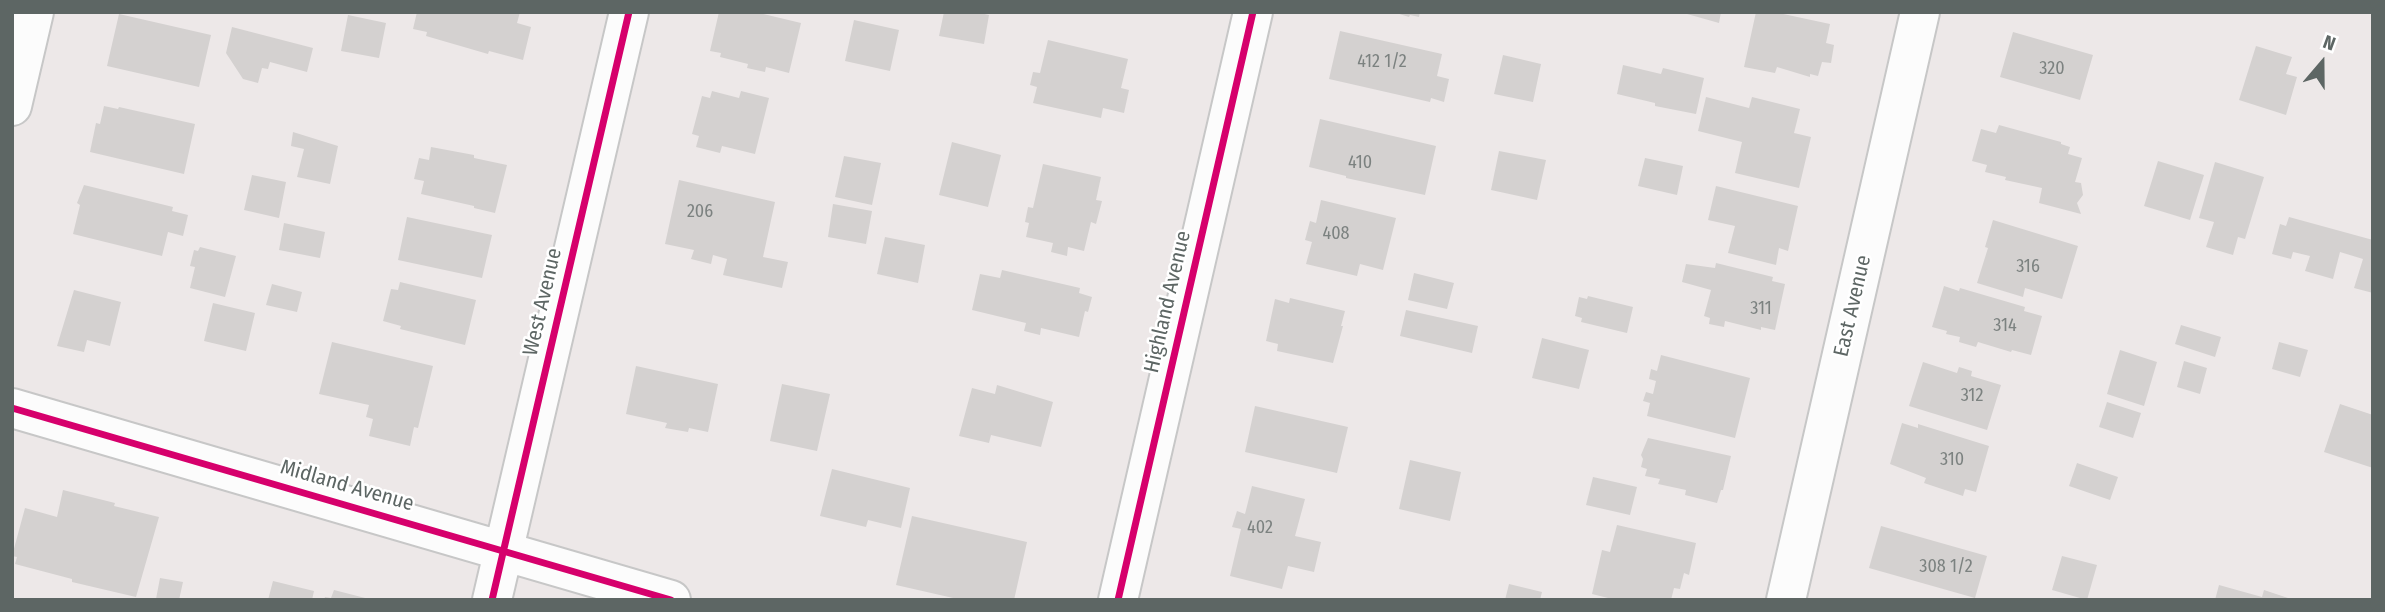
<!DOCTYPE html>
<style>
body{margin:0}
#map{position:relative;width:2385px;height:612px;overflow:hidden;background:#ede8e8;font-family:"Fira Sans Condensed",sans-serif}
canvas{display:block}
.frame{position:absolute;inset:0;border:14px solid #5d6664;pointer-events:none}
.north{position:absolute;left:2287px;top:28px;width:70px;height:70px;-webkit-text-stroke:5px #fff;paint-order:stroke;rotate:20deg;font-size:19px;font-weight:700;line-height:28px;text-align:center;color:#5d6664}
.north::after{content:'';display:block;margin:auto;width:24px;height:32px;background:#5d6664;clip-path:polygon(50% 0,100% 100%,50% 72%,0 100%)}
</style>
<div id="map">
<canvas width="2385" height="612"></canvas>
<div class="frame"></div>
<div class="north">N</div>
</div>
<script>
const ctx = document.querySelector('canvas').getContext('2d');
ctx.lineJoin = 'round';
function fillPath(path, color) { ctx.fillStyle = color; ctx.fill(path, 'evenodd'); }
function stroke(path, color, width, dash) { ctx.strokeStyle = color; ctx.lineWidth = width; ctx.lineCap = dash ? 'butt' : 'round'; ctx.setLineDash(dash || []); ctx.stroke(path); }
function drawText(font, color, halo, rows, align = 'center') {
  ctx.font = font + ' "Fira Sans Condensed",sans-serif'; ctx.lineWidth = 5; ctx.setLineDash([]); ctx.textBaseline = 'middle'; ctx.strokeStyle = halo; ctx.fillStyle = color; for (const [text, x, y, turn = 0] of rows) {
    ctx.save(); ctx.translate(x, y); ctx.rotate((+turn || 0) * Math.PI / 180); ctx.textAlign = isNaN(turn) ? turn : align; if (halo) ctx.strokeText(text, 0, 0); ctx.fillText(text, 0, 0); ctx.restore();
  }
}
const building = new Path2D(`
 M417,12H520L517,23L531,27L523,60L489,51L488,54L426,36L427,32L413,29Z
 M719,12H755L801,23L789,73L766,67L765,72L747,68L748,64L720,57L721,53L710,51Z
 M944,12H976L989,15L984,44L939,36Z
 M1393,12H1420L1419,17L1410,15L1409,17Z
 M1680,12H1721L1719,23Z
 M1756,12H1774L1830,24L1826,43L1834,45L1831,63L1822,62L1818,76L1810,74V77L1777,67L1775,73L1744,67Z
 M119,14L211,35L199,87L107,66Z
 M348,15L386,23L379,58L341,51Z
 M854,20L899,30L890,71L845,61Z
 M232,27L313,48L307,72L270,62L268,69L262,68L258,83L243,79L226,53Z
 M1340,31L1442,54L1437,76L1449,79L1444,102L1431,98L1430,102L1329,79Z
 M2013,32L2093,55L2080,100L2000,77Z
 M1048,40L1128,59L1121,88L1129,90L1124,113L1103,108L1101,118L1033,103L1037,87L1030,85L1033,72L1040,73Z
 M2256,46L2292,57L2286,74L2297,77L2286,115L2239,100Z
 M1503,55L1541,64L1533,102L1494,94Z
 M1623,65L1661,74L1663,68L1704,78L1696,114L1655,106V103L1617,94Z
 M712,91L739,98L741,91L769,98L755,154L722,146L720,153L696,147L699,136L692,134L702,96L710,98Z
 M1706,97L1749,108L1752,97L1800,109L1794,133L1811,137L1799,188L1735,173L1742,142L1698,131Z
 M104,106L118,109L119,107L195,124L184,174L90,152L96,123L100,124Z
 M1320,119L1436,146L1425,195L1346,178V176L1309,167Z
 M1999,125L2061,142V144L2070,147L2068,154L2082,158L2075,182L2081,183L2083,195L2077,203L2081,214L2039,203L2042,188L2005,180L2006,177L1985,172L1987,165L1972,161L1981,129L1996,133Z
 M293,132L338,146L330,184L297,177L304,149L291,146Z
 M952,142L1001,155L988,207L939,195Z
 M431,147L474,155V158L507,165L495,213L474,208V206L421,194L424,181L414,179L419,158L429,160Z
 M1499,151L1546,160L1537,200L1491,190Z
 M844,156L881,163L872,205L835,197Z
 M1645,158L1683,166L1677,195L1638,186Z
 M2158,161L2204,175L2190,220L2144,206Z
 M2215,162L2264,177L2245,239L2238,237L2233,255L2206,247L2214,222L2199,218Z
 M1043,164L1101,177L1096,200L1102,201L1096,224L1091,222L1084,251L1068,247L1067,256L1051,252L1053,243L1026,237L1029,223L1025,222L1028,207L1033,208Z
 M252,175L286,182L279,218L244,210Z
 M679,180L775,202L763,257L788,262L782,288L723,275L727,259L713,255L711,264L691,259L694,250L665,244Z
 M84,185L173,207L172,211L188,215L183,236L168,232L162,256L73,234L80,205L77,203Z
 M1716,186L1798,206L1788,251L1779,248L1776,265L1728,253L1735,226L1708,220Z
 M1321,200L1396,218L1383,270L1360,264L1357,276L1306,264L1312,242L1305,240L1310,221L1316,223Z
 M833,204L872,211L866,244L828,237Z
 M407,217L492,235L482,278L398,260Z
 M2289,217L2373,240V293L2354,288L2363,259L2340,252L2333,279L2305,271L2310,256L2293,252L2291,259L2272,254L2280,224L2286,226Z
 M1993,220L2078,246L2062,299L2025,288L2023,297L1977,283L1988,248L1985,247Z
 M284,223L325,232L320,258L279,250Z
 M885,237L925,245L918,283L877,274Z
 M200,247L236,256L225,297L190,288L195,267L190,266L194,250L198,251Z
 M1716,263L1773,277L1772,281L1785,284L1775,330L1761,327V330L1725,321L1724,327L1709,324L1710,318L1704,316L1711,290L1682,282L1686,264L1715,268Z
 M1002,270L1080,288L1079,293L1092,297L1088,312L1085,311L1079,337L1041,328L1040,335L1024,331L1026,323L972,310L980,274L1000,278Z
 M1414,273L1454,283L1447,309L1408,300Z
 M400,282L476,300L465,345L400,329L401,326L383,321L391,289L398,290Z
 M272,284L302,292L297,312L266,305Z
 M1944,286L1959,291L1960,288L2025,307L2024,311L2042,316L2031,355L2012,350L2011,352L1978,342L1976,347L1959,342L1960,337L1946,334L1947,331L1932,327Z
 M74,290L121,302L110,346L87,340L84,352L57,346Z
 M1588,296L1633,307L1627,333L1581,322L1582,318L1575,316L1579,297L1587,299Z
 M1290,298L1345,311L1341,326H1343L1333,363L1277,351L1278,344L1266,341L1275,299L1289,303Z
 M213,303L255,313L246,351L204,341Z
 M1406,310L1478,326L1472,353L1400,336Z
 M2181,325L2221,337L2215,357L2175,344Z
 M1542,338L1589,350L1579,389L1532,378Z
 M332,342L433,366L418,428L414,427L410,446L369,436L373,419L366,417L369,405L319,394Z
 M2279,342L2308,350L2300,377L2272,369Z
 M2120,350L2157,362L2144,406L2107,394Z
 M1661,355L1750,378L1735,438L1647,416L1650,403L1643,401L1646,392L1653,394L1656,381L1649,379L1651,369L1657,371Z
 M2184,361L2207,368L2200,394L2177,387Z
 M1923,362L1957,373L1959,367L1972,371L1971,376L2001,385L1987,430L1909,406Z
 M636,366L718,384L708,432L689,428L688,432L665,428L667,423L626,414Z
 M782,384L830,394L817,451L770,441Z
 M997,385L1053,402L1041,447L991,435L989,443L959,436L972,388L995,394Z
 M2107,402L2141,413L2133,438L2099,427Z
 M2340,404L2373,415V468L2324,452Z
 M1255,406L1348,427L1337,473L1245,452Z
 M1902,423L1918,428V424L1989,446L1976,492L1965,489L1963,496L1924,483L1926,478L1890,464Z
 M1648,438L1731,456L1723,490H1721L1717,503L1685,495L1686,490L1658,484L1660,479L1645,476L1647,469L1641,467L1643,459L1641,455Z
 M1410,460L1461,472L1450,521L1399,509Z
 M2077,463L2118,477L2110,500L2069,486Z
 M832,469L910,488L901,528L868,520L866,527L820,516Z
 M1593,477L1637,487L1630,515L1586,505Z
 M1252,486L1305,499L1295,536L1321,542L1314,572L1288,566L1282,589L1230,576L1241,529L1232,527L1237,511L1245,514Z
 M63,490L115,503L114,506L159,517L136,597L72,582V579L15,564L17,557L12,556L25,508L57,517Z
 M912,516L1027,542L1014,600H962L896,585Z
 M1617,525L1696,543L1689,575L1684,573L1680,589L1674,588L1671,600H1616L1592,594L1602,550L1610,552Z
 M1881,526L1987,556L1975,598L1869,568Z
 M2062,556L2097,565L2087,600L2052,590Z
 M160,578L183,582L179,600L156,599Z
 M273,581L314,591L312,600H268Z
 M1509,584L1542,592L1540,600H1505Z
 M2219,585L2262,597L2264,590L2294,600H2215Z
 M334,590L369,599V600H324L325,597L331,598Z`);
const minor = new Path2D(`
 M12,106L34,12
 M12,408L671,600
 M492,600L629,12
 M1118,600L1253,12
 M1786,600L1920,12`);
const cycleway = new Path2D(`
 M12,408L671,600
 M492,600L629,12
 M1118,600L1253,12`);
const numberNames = [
 ["412 1/2",1382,62],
 ["320",2052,69],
 ["410",1360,163],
 ["206",700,212],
 ["408",1336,234],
 ["316",2028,267],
 ["311",1761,309],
 ["314",2005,326],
 ["312",1972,396],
 ["310",1952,460],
 ["402",1260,528],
 ["308 1/2",1946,567]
];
const streetNames = [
 ["West Avenue",543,302,-77],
 ["Highland Avenue",1168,302,-77],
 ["East Avenue",1853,306,-77],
 ["Midland Avenue",347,486,16]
];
fillPath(building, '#d4d1d0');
stroke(minor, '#c7c7c7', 42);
stroke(minor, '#fcfcfc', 38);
stroke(cycleway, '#d6006c', 7);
drawText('18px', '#7c8280', null, numberNames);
drawText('21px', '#5d6664', '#fff', streetNames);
</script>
